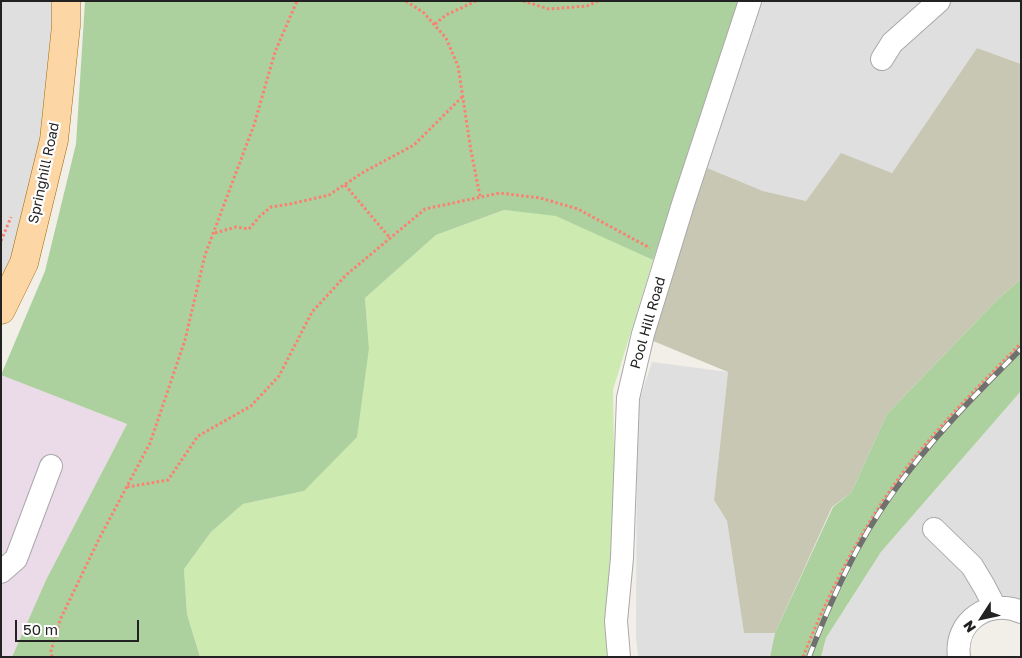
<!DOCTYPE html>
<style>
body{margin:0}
#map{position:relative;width:1022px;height:658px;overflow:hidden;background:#f2efe9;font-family:"Golos Text",sans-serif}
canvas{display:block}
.frame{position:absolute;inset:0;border:2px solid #222;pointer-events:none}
.north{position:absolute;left:957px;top:593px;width:50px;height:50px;-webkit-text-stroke:4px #fff;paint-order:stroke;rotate:235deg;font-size:14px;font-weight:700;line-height:20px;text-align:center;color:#222}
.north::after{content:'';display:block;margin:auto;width:18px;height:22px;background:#222;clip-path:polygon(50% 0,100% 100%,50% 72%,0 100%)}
.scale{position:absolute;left:15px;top:620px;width:124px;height:22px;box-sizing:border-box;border:2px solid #222;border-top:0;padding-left:6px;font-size:15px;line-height:18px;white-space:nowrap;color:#222;-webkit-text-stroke:4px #fff;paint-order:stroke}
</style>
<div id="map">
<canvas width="1022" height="658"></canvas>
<div class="frame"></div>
<div class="north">N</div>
<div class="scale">50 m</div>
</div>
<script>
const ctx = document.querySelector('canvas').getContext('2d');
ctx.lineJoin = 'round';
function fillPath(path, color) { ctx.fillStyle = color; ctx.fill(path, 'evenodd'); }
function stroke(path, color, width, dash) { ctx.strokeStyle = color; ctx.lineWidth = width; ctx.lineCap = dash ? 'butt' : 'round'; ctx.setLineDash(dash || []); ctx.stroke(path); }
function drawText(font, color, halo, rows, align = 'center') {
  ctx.font = font + ' "Golos Text",sans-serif'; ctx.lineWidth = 4.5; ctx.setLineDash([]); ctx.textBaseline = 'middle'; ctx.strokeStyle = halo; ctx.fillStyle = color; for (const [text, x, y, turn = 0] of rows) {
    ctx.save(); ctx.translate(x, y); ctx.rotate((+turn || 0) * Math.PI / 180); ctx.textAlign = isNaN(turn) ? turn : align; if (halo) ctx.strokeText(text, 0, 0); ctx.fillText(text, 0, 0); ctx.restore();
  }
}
const residential = new Path2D(`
 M1,1H57L46,158L5,273L1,272Z
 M756,1H1021V64L977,48L892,173L841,154L806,201L763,191L700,165Z
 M652,362L728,372L714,500L727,521L744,633H775L770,657H638L636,636L637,408Z
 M1021,391V601L1001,597L950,657H821L826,638L881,552Z`);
const industrial = new Path2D(`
 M1,375L127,424L46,580L12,657H1Z`);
const construction = new Path2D(`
 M977,48L1021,64V279L998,299L887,414L851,493L832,507L775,633H744L727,521L714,500L728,372L646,338L700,165L763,191L806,201L841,153L892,173Z`);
const grass = new Path2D(`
 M504,210L556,215L653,260L613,390L615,516L613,657H200L187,614L184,569L211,532L243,504L304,491L369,348L365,298L436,235Z`);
const forest = new Path2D(`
 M85,1H740L653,260L556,216L504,210L436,235L365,298L369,348L357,437L304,491L243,504L211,532L184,569L187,614L200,657H12L46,580L127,424L1,375L45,271L76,144Z
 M1021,279V391L881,552L826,638L821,657H770L775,633L833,507L851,493L887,414L998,299Z`);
const path = new Path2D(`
 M406,1L424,13L446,38L458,66L471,151L480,196
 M523,1L549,9L587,6L598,1
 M435,24L446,15L476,1
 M345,185L390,238
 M215,233L236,227L249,229L260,216L271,207L290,204L329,195L362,173L414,145L463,96
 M1,241L11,217
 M127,487L168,480L198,436L251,406L279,376L312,312L346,275L425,209L500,193L540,198L578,209L650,248
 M52,657L51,651L60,620L99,539L150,443L185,340L205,255L254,125L275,52L297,1
 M803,657C830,589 863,525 907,467C941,423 982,383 1021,343`);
const minor = new Path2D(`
 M882,59L892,43L939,1
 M934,529L972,566L984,586L995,607
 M1,572L16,559L51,466
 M619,657L616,621L622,558L628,398L643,334L683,204L750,1
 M959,657C954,621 989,598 1021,612`);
const major = new Path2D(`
 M1,310L24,263L54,140L66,26V1`);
const rail = new Path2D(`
 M809,657C831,600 856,544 892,494C929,441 975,395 1021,349`);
const streetNames = [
 ["Springhill Road",44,173,-78],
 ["Pool Hill Road",648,323,-74]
];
fillPath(residential, '#e0dfdf');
fillPath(industrial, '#ebdbe8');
fillPath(construction, '#c7c7b4');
fillPath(grass, '#cdebb0');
fillPath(forest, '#add19e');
stroke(minor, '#a9a9a9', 24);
stroke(major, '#a06b00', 29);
stroke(path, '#fa8072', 3, [2.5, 2.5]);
stroke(minor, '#fff', 22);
stroke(major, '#fcd6a4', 28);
stroke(rail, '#707070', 5.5);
stroke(rail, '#fff', 4, [11]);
drawText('14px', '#222', '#fff', streetNames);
</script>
